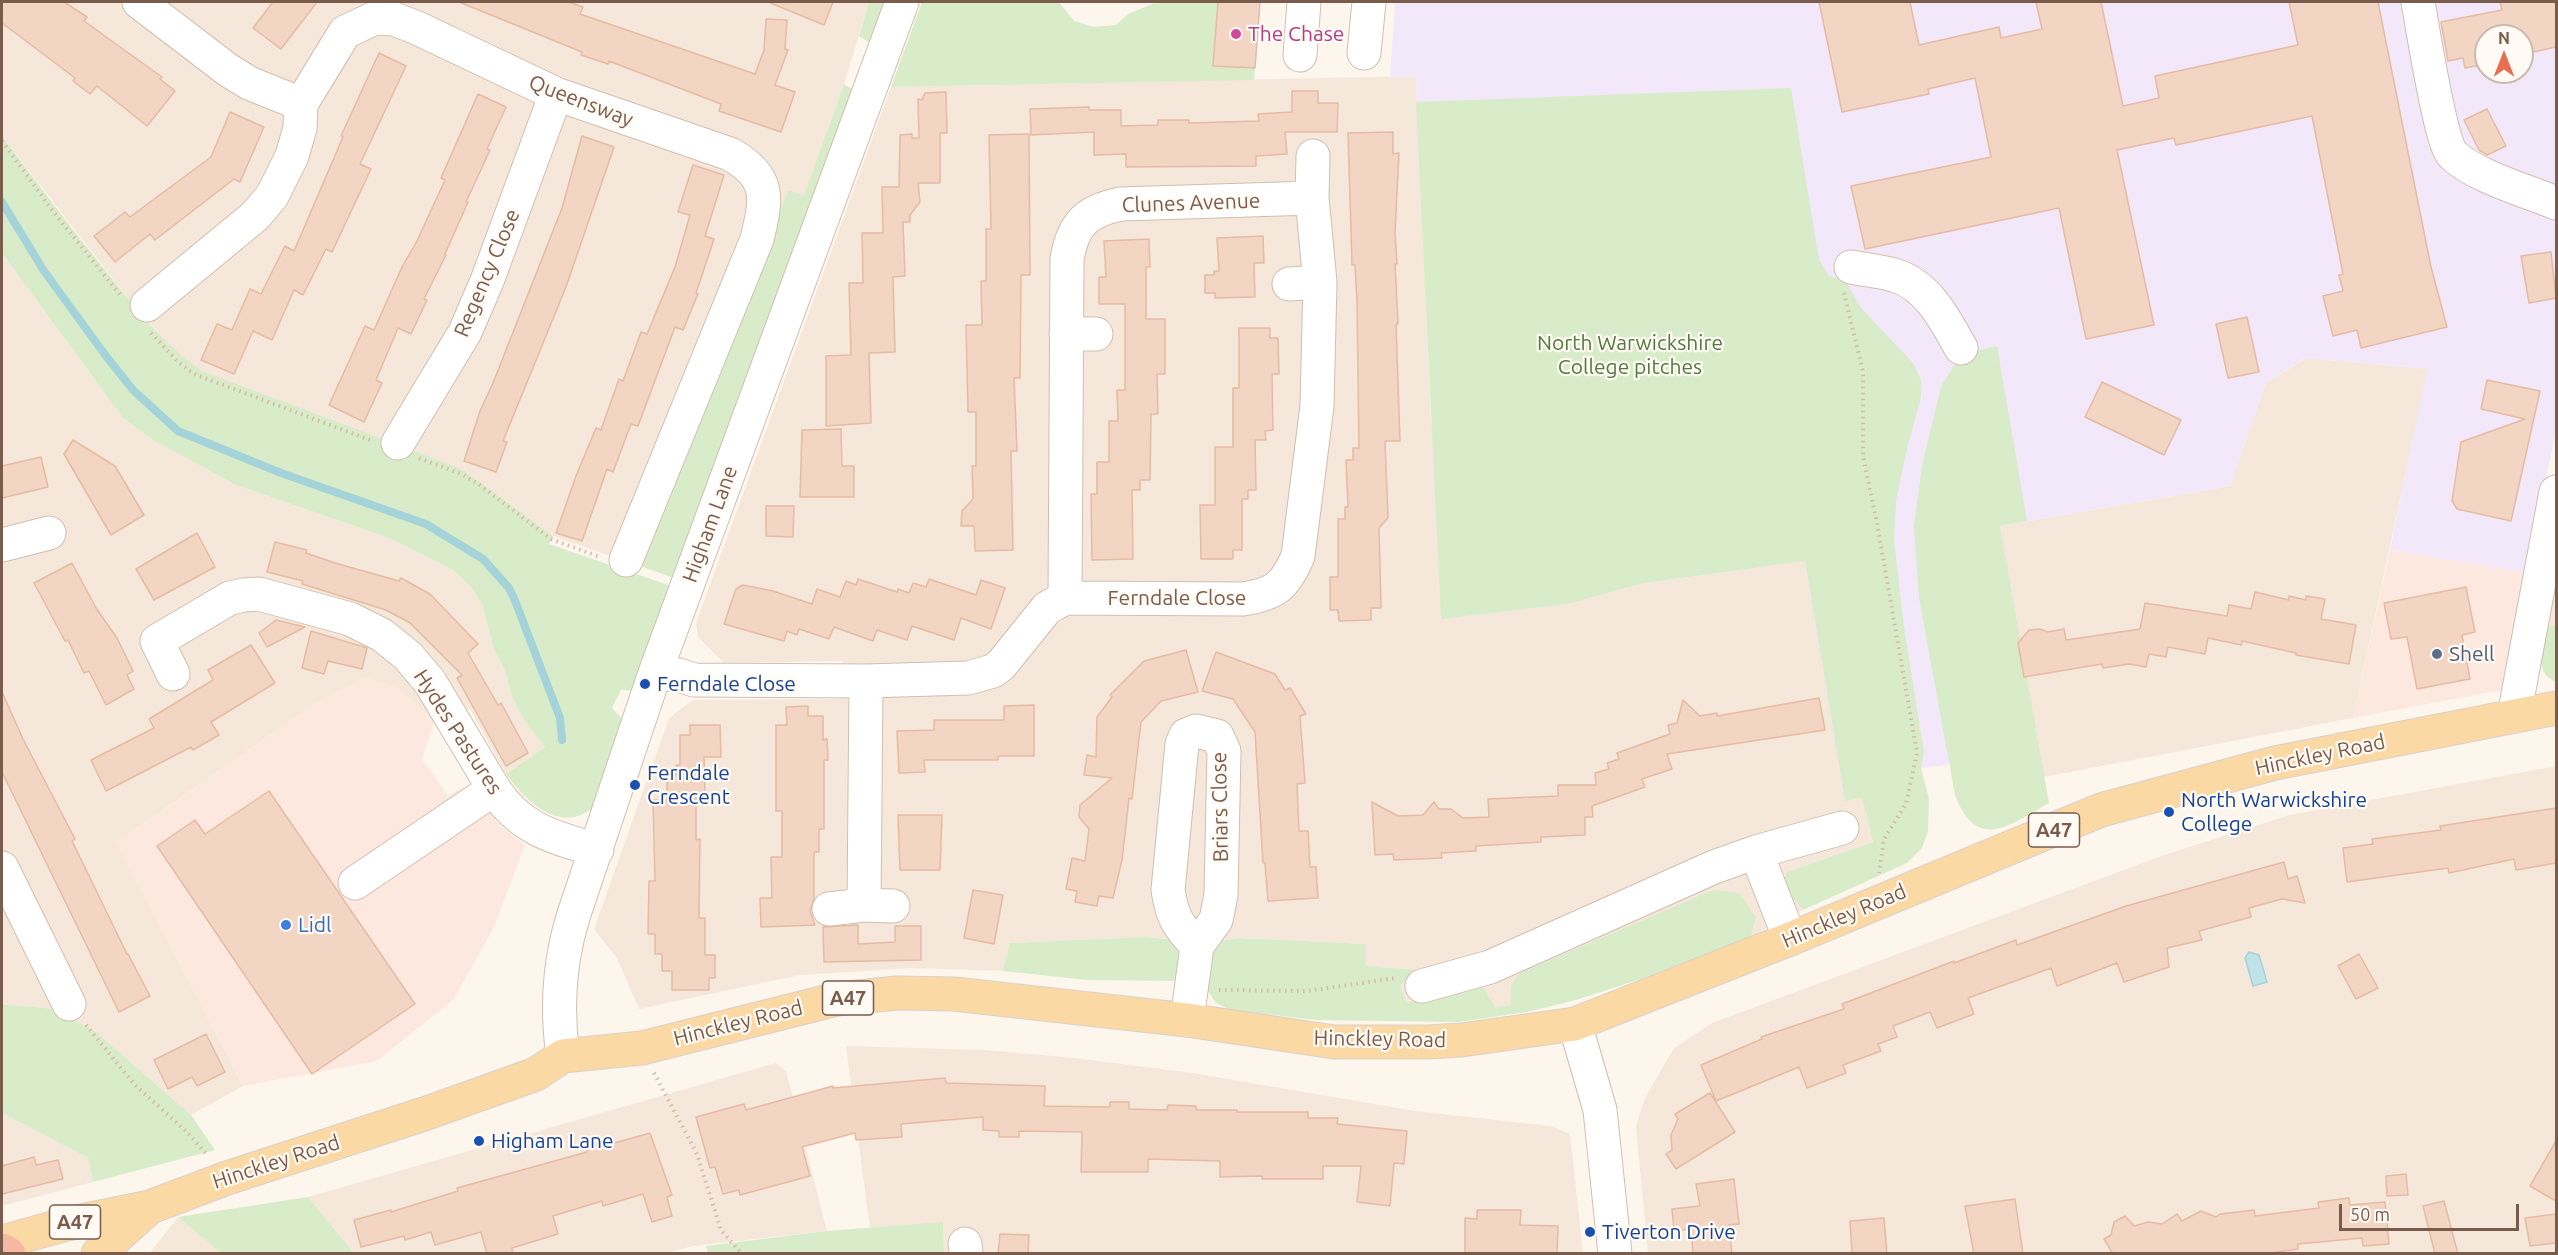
<!DOCTYPE html>
<style>
body{margin:0}
#map{position:relative;width:2558px;height:1255px;overflow:hidden;background:#fdf6ec;font-family:Ubuntu,sans-serif}
canvas{display:block}
.frame{position:absolute;inset:0;border:3px solid #7a5c4d;pointer-events:none}
.north{position:absolute;left:2474px;top:24px;width:60px;height:60px;box-sizing:border-box;background:#fffaf3;border:2px solid #cabbb1;border-radius:50%;rotate:0deg;font-size:16px;font-weight:700;line-height:24px;text-align:center;color:#7a5c4d}
.north::after{content:'';display:block;margin:auto;width:21px;height:27px;background:#e76f51;clip-path:polygon(50% 0,100% 100%,50% 72%,0 100%)}
.scale{position:absolute;left:2339px;top:1204px;width:180px;height:27px;box-sizing:border-box;border:3px solid #7a5c4d;border-top:0;padding-left:8px;font-size:18px;line-height:21px;white-space:nowrap;color:#7a5c4d;-webkit-text-stroke:4px #fffaf3;paint-order:stroke}
</style>
<div id="map">
<canvas width="2558" height="1255"></canvas>
<div class="frame"></div>
<div class="north">N</div>
<div class="scale">50 m</div>
</div>
<script>
const ctx = document.querySelector('canvas').getContext('2d');
ctx.lineJoin = 'round';
function fillPath(path, color) { ctx.fillStyle = color; ctx.fill(path, 'evenodd'); }
function stroke(path, color, width, dash) { ctx.strokeStyle = color; ctx.lineWidth = width; ctx.lineCap = dash ? 'butt' : 'round'; ctx.setLineDash(dash || []); ctx.stroke(path); }
function drawText(font, color, halo, rows, align = 'center') {
  ctx.font = font + ' Ubuntu,sans-serif'; ctx.lineWidth = 4.5; ctx.setLineDash([]); ctx.textBaseline = 'middle'; ctx.strokeStyle = halo; ctx.fillStyle = color; for (const [text, x, y, turn = 0] of rows) {
    ctx.save(); ctx.translate(x, y); ctx.rotate((+turn || 0) * Math.PI / 180); ctx.textAlign = isNaN(turn) ? turn : align; if (halo) ctx.strokeText(text, 0, 0); ctx.fillText(text, 0, 0); ctx.restore();
  }
}
const residential = new Path2D(`
 M2,2H869L844,84L804,196L788,190L717,376L637,565L553,536L462,469L240,387L202,371L178,355L127,297L2,136Z
 M1416,76L1431,424L1567,604L1644,583L1805,561L1845,800L1862,796L1873,842L1787,872L1782,886L1803,910L1751,936L1756,917L1511,986V1005L1495,1007L1481,986L1407,1004L1400,986L1417,970L1365,966L1366,944L1240,938L1212,942L1143,937L1011,943L1003,971L912,968L800,975L639,1009L617,958L594,929L669,718L693,700L839,699L843,661L724,663L698,637L696,623L891,87Z
 M2,253L123,418L153,440L236,485L389,538L453,570L471,587L483,606L493,647L505,670L512,697L524,720L545,747L506,774L470,709L435,719L316,703L117,842L243,1086L191,1115L96,1032L55,1009L2,1004Z
 M2306,358L2428,369L2353,718L2044,777L2024,678L2000,526L2230,486L2266,383Z
 M2556,572V626H2546Z
 M2556,766V1253H1648L1636,1127L1644,1100L1674,1048L1712,1023L2164,855L2290,815Z
 M846,1046L985,1050L1075,1058L1193,1073L1415,1111L1551,1126L1570,1134L1583,1253H944L943,1223L870,1229Z
 M776,1063L786,1071L827,1231L693,1246L662,1254L354,1253L308,1197Z
 M2,1113L88,1158L93,1182L2,1206Z
 M178,1217L221,1253L149,1254Z`);
const commercial = new Path2D(`
 M2390,550L2527,573L2507,689L2353,718Z
 M365,677L398,688L435,719L422,759L448,796L463,787H473L500,826L525,845L493,929L453,1000L377,1061L243,1086L116,843L316,703Z`);
const education = new Path2D(`
 M1395,2H2556V429L2527,573L2390,550L2427,369L2305,358L2266,383L2230,486L2000,526L2024,678L1947,765L1921,768L1868,781L1845,801L1805,561L1644,583L1567,604L1441,619L1416,77L1390,78ZM2486,36H2522V72H2486Z`);
const green = new Path2D(`
 M869,2H885L870,43L859,36Z
 M922,2H1059L1074,21L1094,27L1116,25L1128,14L1157,2H1218L1213,66L1255,68L1254,80L891,87Z
 M844,84L853,90L677,579L637,565L717,376L788,190L804,195Z
 M1791,88L1819,260L1829,276L1846,281L1861,308L1913,363L1921,380V397L1908,445L1896,500L1894,540L1904,627L1924,752L1921,768L1929,799L1928,831L1922,848L1907,863L1803,910L1782,886L1787,872L1873,842L1862,797L1845,801L1805,561L1644,583L1567,604L1441,619L1416,102Z
 M2,136C37,183 72,229 109,275C137,310 165,345 202,371L462,469L553,536L549,544L674,587L637,691L621,690L612,708L626,723L598,803C564,838 527,803 506,774L545,747L524,720L512,697L505,670L493,647L483,606L471,587L453,570L389,538L236,485L153,440L123,418L2,253Z
 M1997,346L2027,521L2000,526L2049,803C2010,825 1977,853 1955,795L1919,598L1914,526L1922,466L1941,386L1954,366L1971,352Z
 M2546,626H2556V682C2532,672 2543,647 2546,626Z
 M1713,890L1739,893L1756,917L1751,936L1641,979L1576,1000L1527,1012L1459,1022L1316,1020L1231,1010L1216,1003L1207,990L1212,942L1240,938L1366,944V966L1418,970L1400,986L1407,1003L1482,986L1495,1007L1511,1005V986L1520,973Z
 M1143,937L1178,940L1181,951L1177,981L1088,980L1003,971L1010,943Z
 M2,1004L55,1009L96,1032L191,1115L215,1150L93,1182L88,1158L2,1113Z
 M308,1197L354,1253H221L178,1217Z
 M943,1222L944,1253L708,1254L706,1246L827,1231Z`);
const water = new Path2D(`
 M2249,952L2259,955L2267,982L2253,986L2245,958Z`);
const stream = new Path2D(`
 M2,202L44,271L106,356L133,390L178,431L281,473L426,524L483,559L509,588L514,598L560,718L562,740`);
const building = new Path2D(`
 M2,2H64L87,17L84,21L162,77L160,79L175,91L147,126L97,86L90,94L73,81L75,78L2,23Z
 M273,2H317L281,49L253,28Z
 M459,2H569L583,7L580,14L755,74L764,50L766,19L787,20L785,49L788,50L775,85L795,92L781,132L719,111L721,104L609,61L608,64L581,55L582,52Z
 M768,2H833L824,25Z
 M1218,2H1260L1255,68L1213,66Z
 M1819,2H1910L1919,45L1999,27L2001,38L2042,29L2036,2H2101L2123,106L2159,98L2155,76L2298,45L2289,2H2378L2431,267L2447,327L2361,348L2357,330L2333,336L2323,296L2343,291L2339,275L2343,274L2312,116L2176,145L2174,138L2117,150L2154,325L2086,339L2059,208L1865,249L1851,186L1991,157L1975,78L1928,89L1929,94L1842,112Z
 M2500,2H2556V47L2529,53L2526,36H2486V64L2465,68L2463,58L2448,61L2441,22L2502,10Z
 M379,53L406,66L360,164L371,169L332,252L326,249L303,295L294,290L272,340L253,331L234,374L201,360L217,324L232,330L250,289L261,294L285,246L294,251L343,137L341,136Z
 M1292,91H1318V103H1338L1337,132H1285L1287,154L1256,156V166L1126,167V154L1094,155V132L1031,135L1030,109L1089,107V110H1121V126L1158,125V120H1189V123L1259,121L1258,114L1292,112Z
 M946,92L947,133H940V183H918L920,202L910,215V222H903L905,276L893,277L895,352L869,353L871,423L826,426V356L851,355L849,283H863L862,233H883L882,187H899L900,135L912,134V138H919L918,99L922,100L925,93Z
 M478,94L506,107L487,149L490,150L466,202H468L445,254L446,255L424,299L427,300L411,334L398,328L376,380L382,383L364,422L329,405L365,326L374,330L402,267L417,241L445,180L441,178Z
 M2487,109L2506,146L2487,155L2479,150L2464,120Z
 M230,112L264,127L240,182L234,179L155,240L150,234L115,262L94,236L125,212L130,217L211,157Z
 M1393,132V154L1399,153L1395,232L1397,264H1395L1398,324H1396L1400,441H1385L1388,518L1379,528L1381,608H1371V620L1339,621L1338,610H1330V577H1338V519H1345V507H1348L1346,460H1353V448H1359L1357,302L1355,265H1352L1348,133Z
 M1029,134L1030,275H1021L1020,378H1014L1017,451H1011L1013,550L975,551L974,526H961L962,511L973,499L972,466H976V412H968L966,325H982L981,281H986V229H991L989,135Z
 M582,136L614,147L566,287L503,441L507,442L496,472L464,461L480,411L493,383L562,208Z
 M693,165L724,175L705,236L714,239L696,293L698,294L683,330L675,327L638,426L631,424L613,472L607,469L582,541L556,533L576,476L596,428L601,430L619,379L623,381L641,332L647,334L675,267L690,215L678,212Z
 M1263,236L1264,263H1254L1255,297L1215,298V293H1205V275H1214V271H1219L1217,238Z
 M1149,239L1150,267H1146V319H1165V374H1157L1158,414H1151L1150,480H1140V490H1132L1133,559L1092,560L1091,494H1097V462H1109V421H1118L1117,390H1125V304H1099V277H1106L1104,241Z
 M2551,252L2556,298L2529,303L2521,256Z
 M2247,317L2259,372L2228,378L2216,324Z
 M1239,328H1270V338H1278L1279,374H1272L1273,430L1265,431L1266,440H1255L1256,490H1248V499H1242V550H1233V559H1201L1200,505H1215V447H1233V388H1239Z
 M2487,380L2540,391L2511,521L2457,509L2452,501L2461,442L2525,419L2481,409Z
 M2102,382L2181,420L2164,455L2085,417Z
 M841,429L842,466H854V497H800L802,430Z
 M73,440L115,466L144,515L111,535L64,454Z
 M41,457L48,487L2,498V466Z
 M766,506H794L793,537L766,536Z
 M197,533L215,567L154,600L136,569Z
 M275,542L307,550L306,553L335,563L399,581L401,578L430,594L478,644L468,653L498,705L501,703L528,753L506,766L457,678L462,675L410,623L386,610L302,584L303,581L267,572Z
 M72,563L96,608L117,638L133,671L127,675L134,689L106,705L89,671L84,673L68,640L65,641L34,583Z
 M858,579L897,592L898,589L909,593L913,583L926,587L929,579L976,595L981,580L1005,588L991,629L961,618L954,640L912,626L907,640L877,630L873,641L834,627L829,639L799,629L797,635L787,631L784,641L724,624L736,589L743,585L773,591L812,604L817,589L840,597L846,581L856,585Z
 M2466,587L2475,632L2462,635L2470,679L2417,689L2407,637L2391,639L2384,603Z
 M2255,592L2289,600V596L2306,600V596L2325,599L2321,619L2356,625L2349,664L2296,655V653L2242,641L2241,645L2208,638L2205,654L2168,647L2166,657L2149,654L2146,667L2129,664L2103,668L2102,664L2024,677L2018,643L2029,630L2040,629L2048,632L2064,629L2066,640L2140,629L2145,603L2227,616L2229,605L2251,609Z
 M276,620L305,627L267,647L259,633Z
 M311,631L367,648L362,669L328,661L324,674L302,668Z
 M251,645L275,683L211,722L219,735L193,750L191,747L106,791L91,760L154,728L149,719L213,680L208,670Z
 M1186,650L1198,692L1161,701L1141,722L1132,799L1129,798L1122,860L1113,898L1099,896L1097,906L1075,902L1077,891L1066,889L1072,858L1085,861L1089,829L1079,817L1080,805L1112,778L1084,775L1087,755L1096,757L1097,717L1112,697L1110,695L1144,661Z
 M1216,652L1275,674L1285,690L1290,688L1306,714L1300,716L1305,783L1297,784L1299,831H1308L1310,867H1316L1318,898L1268,901L1265,863H1263L1255,732L1233,699L1202,691Z
 M2,692L23,739L75,839L72,841L127,954H128L150,996L119,1012L2,772Z
 M1819,698L1825,730L1667,754L1672,769L1642,779L1645,787L1592,806L1593,817H1585V835L1541,837V842L1476,846V851L1441,853L1442,858L1394,860L1393,854L1375,855L1372,802L1398,816L1423,815L1434,802L1439,809H1451L1463,818L1489,817L1488,799L1558,796V785H1596L1595,773L1609,769L1607,763L1619,759L1617,753L1670,734L1668,725L1677,723L1683,700L1700,716L1717,713V716Z
 M1034,705V756H998V760H924L925,772L899,773L897,731L934,730V720H1004V706Z
 M808,706V716H823V740L827,739L828,760H824V829H819V852H814V899L810,911L815,925L761,927L760,898H772L771,857H782V811H776V725H787L786,707Z
 M690,725H720L721,757H704L705,793H696V840L700,839L699,918H705V955H715V978H709V990H672V971H662V954H655V934H648L649,881H655L653,800H667V775H676V765H680V735H690Z
 M269,791L415,1004L312,1074L157,846L195,820L205,834Z
 M2556,808V863L2516,870L2514,859L2449,873L2448,868L2347,882L2343,848L2373,844L2372,839L2441,830L2440,826Z
 M898,815H942L940,870H900Z
 M2284,862L2288,879L2297,876L2305,903L2282,899L2249,908L2251,917L2199,931L2202,940L2167,948L2169,967L2124,982L2117,963L2057,986L2051,968L1968,998L1974,1014L1937,1028L1930,1012L1893,1026L1897,1037L1878,1044L1881,1051L1843,1065L1846,1073L1807,1088L1799,1067L1716,1101L1701,1065L1762,1039L1761,1037L1844,1009L1842,1004L1954,961V963L2016,940L2017,945L2126,906Z
 M973,890L1003,895L994,944L964,938Z
 M858,925V944L895,942V926H921V960L824,962L823,927Z
 M2359,954L2378,988L2356,999L2338,966Z
 M206,1034L225,1072L197,1086L192,1077L168,1089L154,1060Z
 M945,1078L946,1083L1045,1086L1044,1106L1110,1107V1102H1129V1109L1167,1110L1168,1105L1196,1106V1110H1237V1112H1308V1118H1338L1337,1124L1407,1131L1404,1164L1394,1163L1390,1206L1357,1202L1361,1166H1323V1179H1262V1176L1220,1177V1161L1148,1159V1172H1081L1082,1132L1019,1131V1137H999V1131L983,1130V1117L901,1124L902,1137L856,1140L855,1133L802,1147L810,1176L740,1195L739,1190L723,1194L715,1167L710,1168L696,1117L744,1104L746,1110L833,1086V1088Z
 M1710,1093L1735,1132L1676,1169L1666,1154L1672,1150L1671,1135L1678,1119L1675,1114Z
 M650,1133L672,1195L667,1197L672,1216L652,1222L643,1194L603,1206L602,1201L553,1216L558,1234L512,1248L513,1254H487L481,1232L435,1245L431,1232L405,1240L404,1236L361,1247L354,1220L391,1210V1212L458,1191L457,1188L587,1152L586,1148L603,1143L604,1146Z
 M2556,1141V1201L2530,1186Z
 M34,1157L36,1165L58,1160L63,1179L2,1194V1166Z
 M2406,1174L2408,1195L2387,1196L2386,1176Z
 M1734,1179L1739,1224L1729,1225L1732,1254H1693L1691,1229L1674,1231L1672,1209L1700,1206L1696,1184Z
 M2349,1198L2350,1205L2385,1202L2389,1244L2363,1246L2362,1238L2298,1244V1249L2264,1254H2113L2104,1239L2111,1235L2114,1222L2125,1216L2134,1226L2148,1222L2162,1224L2177,1214L2182,1221L2201,1211L2216,1217L2220,1214L2254,1210L2255,1216L2319,1208L2318,1202Z
 M2015,1199L2023,1254H1974L1965,1206Z
 M2444,1201L2458,1254H2435L2423,1206Z
 M1477,1210H1521L1520,1225L1558,1226L1557,1254H1465V1218L1477,1219Z
 M2556,1214V1243L2530,1246L2525,1218Z
 M1884,1218L1887,1254H1852L1850,1221Z
 M1000,1234L1029,1235L1028,1254H998Z`);
const path = new Path2D(`
 M2,141L52,210L122,297
 M1844,293L1863,372V456L1877,523L1917,753L1906,804L1884,839L1879,873
 M151,333L178,362L194,374L370,440
 M419,458L461,474L477,483L551,539L600,557
 M1219,990L1307,991L1396,978
 M86,1025L135,1085L188,1133L208,1156
 M654,1073L697,1154L721,1230L742,1254`);
const minor = new Path2D(`
 M139,2L228,70L249,83L301,104
 M2418,2C2422,24 2441,144 2452,154C2474,176 2527,191 2556,203
 M1364,53L1369,2
 M1300,55L1304,2
 M1851,267C1866,270 1882,271 1897,276C1929,287 1945,320 1961,348
 M1289,284L1320,282
 M147,305L255,216L272,196L292,156L300,128L301,104L345,32L375,18L394,19L415,27L556,94L730,154C771,177 767,198 757,239L626,560
 M1066,334H1096
 M398,443L465,332L487,281L556,94
 M2,545L49,533
 M1065,598L1067,259C1073,224 1086,211 1121,204L1312,198
 M655,673L679,675L694,680L866,681L968,678L993,671L1001,665L1047,608L1065,598L1243,599C1276,594 1285,586 1298,556L1317,406L1320,282L1312,198L1313,156
 M173,674L157,641L230,598L244,595L259,594L350,619L382,635L408,656L430,682L494,789C521,830 553,837 597,850
 M2514,716L2556,492
 M1756,852L1790,939
 M2,868L69,1004
 M355,883L494,789
 M864,905L866,681
 M829,909L864,905L893,906
 M1422,986L1490,967L1714,867L1756,852L1842,828
 M1187,1020L1197,946C1178,926 1172,917 1168,890L1182,744L1186,735L1196,731L1217,736L1224,751L1221,895L1216,920L1197,946
 M1575,1024L1600,1110L1615,1254
 M563,1056C556,1007 559,961 574,914L655,673L902,2
 M965,1244L966,1254`);
const major = new Path2D(`
 M2,1242L67,1224L150,1207L227,1178L427,1113L536,1074L563,1056L642,1048L837,999L897,993L954,994L1187,1020L1334,1042H1428L1462,1040L1575,1024L1790,939L2101,810L2275,763L2556,708
 M98,1254L149,1208`);
const highway = new Path2D(`
 M2,1250L9,1254`);
const markers = [
 [1236,34,6,"#d1479c"],
 [2437,654,6,"#5c6f8a"],
 [645,684,6,"#1a4fb4"],
 [635,785,6,"#1a4fb4"],
 [2169,812,6,"#1a4fb4"],
 [286,925,6,"#3f7fe0"],
 [479,1141,6,"#1a4fb4"],
 [1590,1232,6,"#1a4fb4"]
];
const shields = [
 [2054,830,51],
 [848,998,51],
 [75,1222,51]
];
const shieldNames = [
 ["A47",2054,830],
 ["A47",848,998],
 ["A47",75,1222]
];
const hotelNames = [
 ["The Chase",1248,34]
];
const streetNames = [
 ["Queensway",581,101,21],
 ["Clunes Avenue",1191,203,-2],
 ["Regency Close",487,273,-67],
 ["Higham Lane",710,524,-70],
 ["Ferndale Close",1177,598],
 ["Hydes Pastures",458,732,57],
 ["Hinckley Road",2320,755,-12],
 ["Briars Close",1220,807,-91],
 ["Hinckley Road",1844,916,-23],
 ["Hinckley Road",738,1023,-14],
 ["Hinckley Road",1380,1039,1],
 ["Hinckley Road",276,1162,-18]
];
const parkNames = [
 ["North Warwickshire",1630,343],
 ["College pitches",1630,367]
];
const serviceNames = [
 ["Shell",2449,654]
];
const transitNames = [
 ["Ferndale Close",657,684],
 ["Ferndale",647,773],
 ["Crescent",647,797],
 ["North Warwickshire",2181,800],
 ["College",2181,824],
 ["Higham Lane",491,1141],
 ["Tiverton Drive",1602,1232]
];
const shopNames = [
 ["Lidl",298,925]
];
fillPath(residential, '#f5e8da');
fillPath(commercial, '#fde8e0');
fillPath(education, '#f3e8fa');
fillPath(green, '#d8ecc9');
fillPath(water, '#bfe3e8');
stroke(water, '#a5d3da', 1.5);
stroke(stream, '#a5d3da', 8);
fillPath(building, '#f3d5c3');
stroke(building, '#e6bba3', 1.5);
stroke(minor, '#d1beb0', 35);
stroke(major, '#dad1cd', 35);
stroke(highway, '#dad1cd', 35);
stroke(path, '#d9b8a5', 4, [1.5, 4.5]);
stroke(minor, '#fff', 33);
stroke(major, '#fbd9a5', 33);
stroke(highway, '#f7b7a3', 33);
for (const [x, y, r, color] of markers) { const dot = new Path2D(); dot.arc(x, y, r, 0, 2 * Math.PI); ctx.fillStyle = color; ctx.fill(dot); stroke(dot, '#fffaf3', 2); }
for (const [x, y, w] of shields) { const box = new Path2D(); box.roundRect(x - w / 2, y - 17, w, 34, 4.5); ctx.fillStyle = '#fffaf3'; ctx.fill(box); stroke(box, '#7a5c4d', 1.5); }
drawText('bold 20px', '#7a5c4d', null, shieldNames);
drawText('21px', '#b23c85', '#fffaf3', hotelNames, 'left');
drawText('21px', '#7a5c4d', '#fffaf3', streetNames);
drawText('21px', '#537a41', '#fffaf3', parkNames);
drawText('21px', '#4e5e75', '#fffaf3', serviceNames, 'left');
drawText('21px', '#164399', '#fffaf3', transitNames, 'left');
drawText('21px', '#366cbe', '#fffaf3', shopNames, 'left');
</script>
